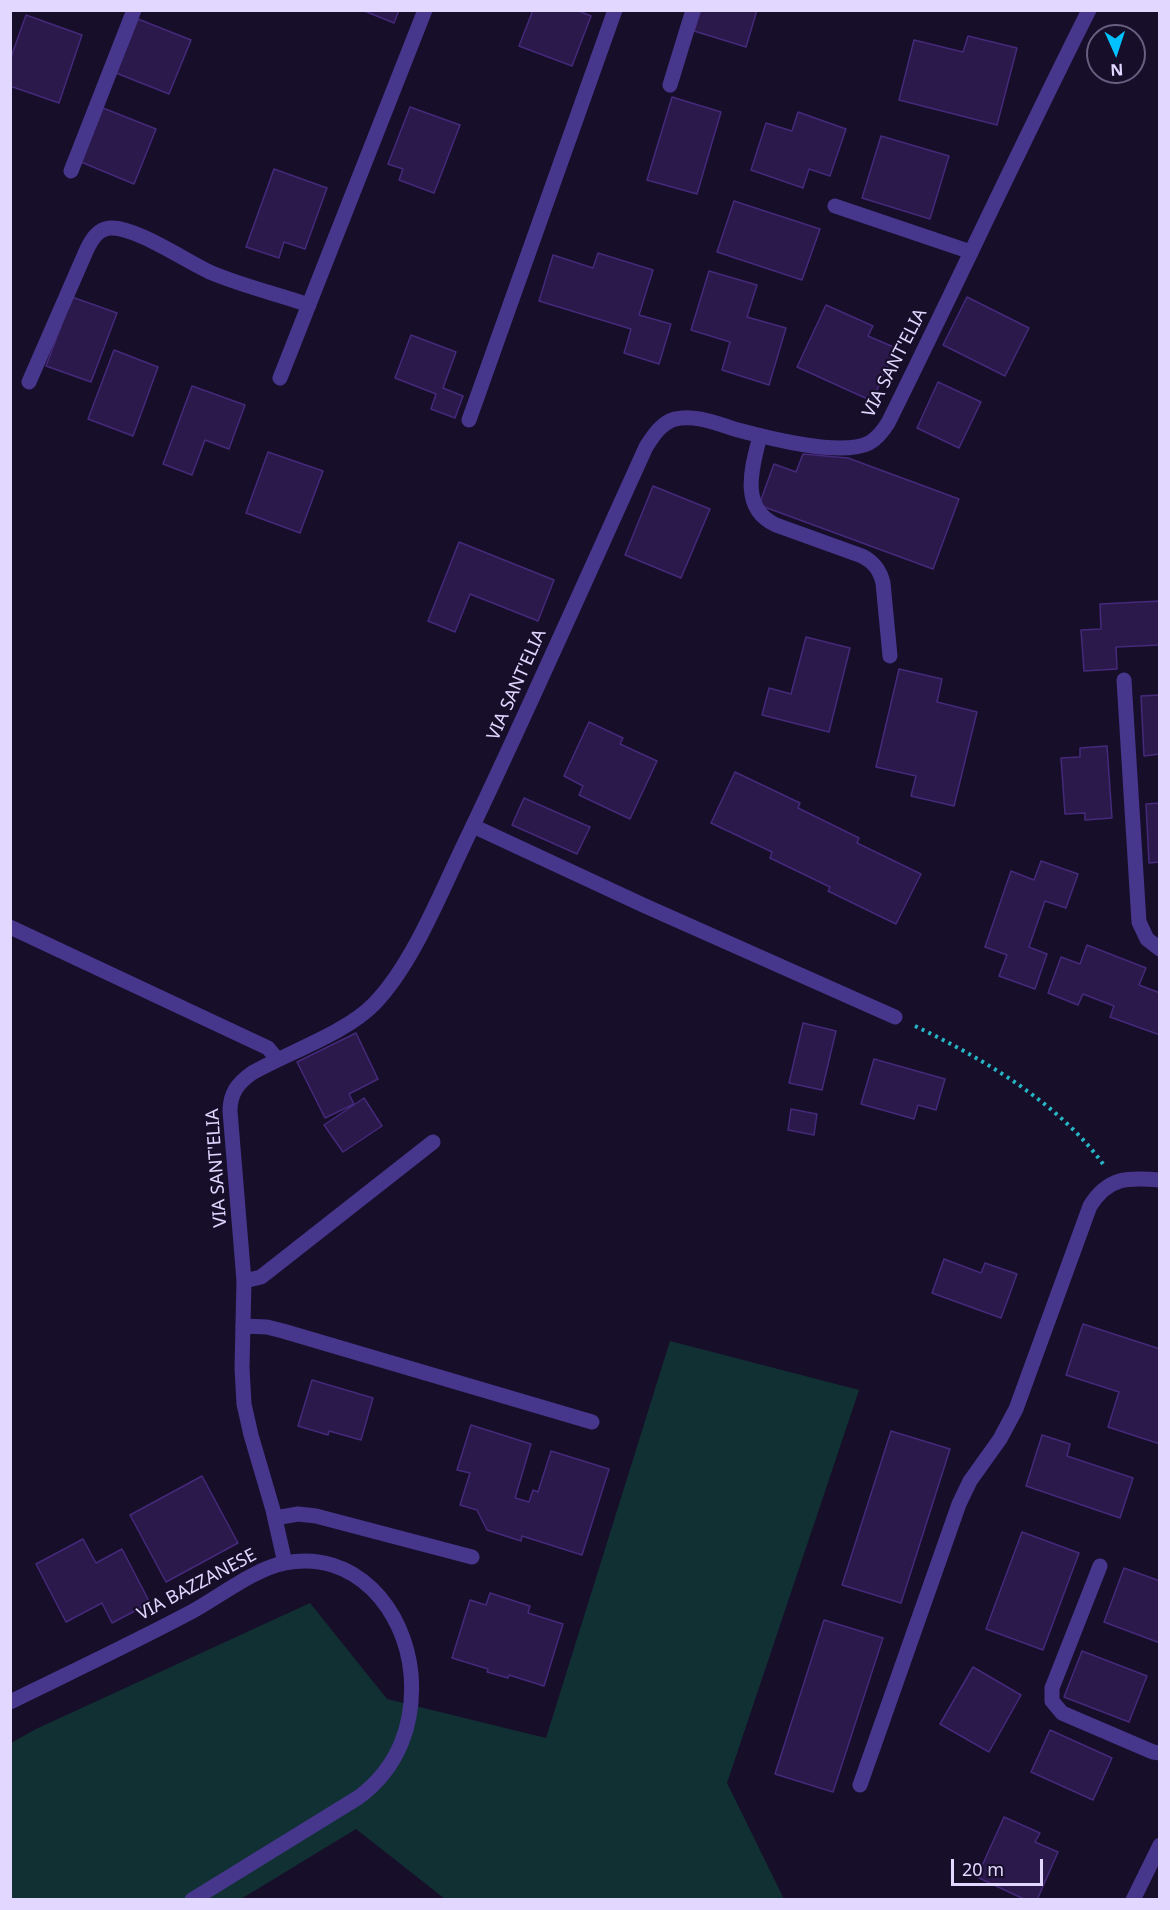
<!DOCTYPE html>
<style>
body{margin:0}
#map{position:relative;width:1170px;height:1910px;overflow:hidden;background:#170e2a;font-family:"Noto Sans",sans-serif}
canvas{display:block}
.frame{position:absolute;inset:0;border:12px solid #e1d7ff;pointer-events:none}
.north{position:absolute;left:1086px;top:24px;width:60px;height:60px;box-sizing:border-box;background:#170e2a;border:2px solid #685e7f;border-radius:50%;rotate:177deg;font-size:16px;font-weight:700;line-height:24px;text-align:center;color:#e1d7ff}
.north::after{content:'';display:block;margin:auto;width:21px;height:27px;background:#03c1ff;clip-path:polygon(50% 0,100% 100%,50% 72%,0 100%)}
.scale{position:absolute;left:951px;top:1859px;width:92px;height:27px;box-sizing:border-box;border:3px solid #e1d7ff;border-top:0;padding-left:8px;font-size:18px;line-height:21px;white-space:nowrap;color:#e1d7ff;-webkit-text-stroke:4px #170e2a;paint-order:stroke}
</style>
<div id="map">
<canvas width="1170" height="1910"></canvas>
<div class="frame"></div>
<div class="north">N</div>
<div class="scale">20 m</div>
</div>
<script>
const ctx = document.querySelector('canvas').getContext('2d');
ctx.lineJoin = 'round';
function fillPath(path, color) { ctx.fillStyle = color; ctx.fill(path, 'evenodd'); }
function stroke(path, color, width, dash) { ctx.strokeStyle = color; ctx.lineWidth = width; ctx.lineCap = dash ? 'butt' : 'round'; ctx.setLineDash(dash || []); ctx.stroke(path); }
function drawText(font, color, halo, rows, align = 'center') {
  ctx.font = font + ' "Noto Sans",sans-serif'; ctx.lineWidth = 4.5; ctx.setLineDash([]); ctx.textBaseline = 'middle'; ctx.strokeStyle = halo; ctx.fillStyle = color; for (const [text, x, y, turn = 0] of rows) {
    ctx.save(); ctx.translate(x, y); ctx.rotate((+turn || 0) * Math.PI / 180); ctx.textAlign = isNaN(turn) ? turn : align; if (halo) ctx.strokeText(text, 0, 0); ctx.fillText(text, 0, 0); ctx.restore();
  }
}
const green = new Path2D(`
 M670,1341L859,1390L727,1783L784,1899H445L356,1829L241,1899L11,1900V1743L36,1729L310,1603L387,1699L546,1738Z`);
const building = new Path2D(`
 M362,10H399L394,23Z
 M533,10H576L591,16L572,66L519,46Z
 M701,10H757L746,47L694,31Z
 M26,15L82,35L59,103L10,86V60Z
 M138,19L191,40L169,94L116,73Z
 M968,36L1017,48L997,125L899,100L914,40L963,52Z
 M672,97L721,112L697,194L647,180Z
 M410,107L460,125L434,193L399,180L403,169L388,164Z
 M103,108L156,129L134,184L81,162Z
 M798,112L846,129L830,176L809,169L803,188L751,170L766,123L792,131Z
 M881,136L949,156L930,219L862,198Z
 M274,169L327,188L305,249L284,242L279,258L246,247Z
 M734,201L820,229L802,280L717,252Z
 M598,253L653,270L639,315L671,324L659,364L624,353L631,329L539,301L553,255L593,268Z
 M709,271L757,285L747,317L786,328L769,385L722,370L730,342L691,330Z
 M72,297L117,313L91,382L46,366Z
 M967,297L1029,328L1005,376L943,345Z
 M826,305L873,326L868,336L896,348L872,401L797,367Z
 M411,335L456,352L443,388L463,396L455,418L431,409L436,394L395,378Z
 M114,350L158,367L133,436L88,419Z
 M938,382L981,402L959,448L917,428Z
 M192,386L245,405L229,449L205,440L192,475L163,464Z
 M268,452L323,471L300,533L246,513Z
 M803,454L848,458L959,499L933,569L759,505L774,464L796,472Z
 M653,486L710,509L681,578L625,555Z
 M459,542L554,580L538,621L470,594L455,632L428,621Z
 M1160,601V645L1116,647L1117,669L1084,671L1081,630L1101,629L1100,604Z
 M806,637L850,648L829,732L762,715L769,688L791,694Z
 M899,669L942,679L937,702L977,712L954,806L911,796L916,776L876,767Z
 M1160,695V754L1144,756L1141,696Z
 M589,722L623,738L620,744L657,761L630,819L579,795L583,786L564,776Z
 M1107,746L1112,818L1085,820V813L1065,814L1061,758L1080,757V748Z
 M735,772L800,803L798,808L859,838L857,843L921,874L896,924L828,891L830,887L770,858L772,852L711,823Z
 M524,798L590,827L577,854L512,825Z
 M1160,803V862L1149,863L1146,804Z
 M1041,861L1078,874L1066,908L1045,901L1029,947L1047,954L1035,989L999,976L1007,955L985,947L1011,871L1034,880Z
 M1087,945L1146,968L1139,985L1160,993V1035L1110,1017L1114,1006L1083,994L1078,1005L1048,993L1061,957L1080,964Z
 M803,1023L836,1031L822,1090L789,1083Z
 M356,1033L378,1079L349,1094L354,1104L325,1118L297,1062Z
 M874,1059L945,1079L936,1110L918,1105L914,1119L861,1104Z
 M364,1098L382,1126L343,1152L324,1125Z
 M791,1109L817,1114L814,1135L788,1130Z
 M944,1259L981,1273L985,1263L1017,1274L1001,1318L932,1293Z
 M1083,1324L1160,1349V1444L1108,1427L1119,1392L1066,1375Z
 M312,1380L373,1398L361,1440L329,1431L328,1435L298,1426Z
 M471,1425L531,1444L515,1498L529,1502L533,1490L538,1492L551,1451L609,1469L582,1555L522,1536L521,1541L487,1530L477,1510L460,1505L470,1473L457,1470Z
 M891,1431L950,1449L901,1603L842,1585Z
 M1042,1435L1070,1444L1067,1456L1133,1478L1120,1518L1026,1486Z
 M202,1476L238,1543L166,1582L130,1515Z
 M1022,1532L1079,1553L1043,1650L986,1629Z
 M83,1539L96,1563L122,1549L150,1603L112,1623L102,1603L66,1622L36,1564Z
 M1124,1568L1160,1581V1643L1104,1622Z
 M490,1593L530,1606L528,1613L563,1624L544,1686L509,1675L508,1678L487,1672L488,1669L452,1658L470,1600L486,1605Z
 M824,1620L883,1638L833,1792L775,1774Z
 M1082,1651L1147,1676L1129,1722L1064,1697Z
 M973,1667L1021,1695L989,1752L940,1724Z
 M1050,1730L1112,1758L1093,1800L1031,1772Z
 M1004,1817L1040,1833L1035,1842L1058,1852L1037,1900H1026L977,1877Z`);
const path = new Path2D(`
 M915,1026C982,1058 1059,1103 1103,1164`);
const service = new Path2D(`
 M670,85L693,10
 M71,171L134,10
 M835,206L971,252
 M280,378L425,10
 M29,382L87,249C92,239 98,229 110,228C135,226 187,262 212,273C243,286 277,294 309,305
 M469,420L615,10
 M760,436C752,467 739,508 776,525L862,556C874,562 880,570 883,583L890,656
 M1124,680L1139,922L1147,939L1160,949
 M473,826L643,905L895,1017
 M10,927L268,1048L277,1059
 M244,1281L261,1277L433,1142
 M243,1326L267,1327L283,1331L592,1422
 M275,1518L298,1514L316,1516L472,1557
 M1100,1566L1052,1688V1701L1062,1713L1153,1752L1160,1753
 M860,1785L959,1504L970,1481L1000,1439L1016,1409L1090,1206C1108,1177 1128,1177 1160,1180`);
const minor = new Path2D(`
 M285,1563L273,1510L251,1435L244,1404L242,1368L244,1281L230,1111C230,1093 238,1083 252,1073C289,1052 346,1033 374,1004C414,963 443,887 469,834C530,706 587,577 646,447C653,436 661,423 675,419C696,414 718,424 738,430C768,438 841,457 869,443C878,438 883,431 888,423C956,286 1020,147 1089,10
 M10,1702C71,1672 133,1643 193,1611C220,1596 256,1568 285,1563C355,1549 405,1609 411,1674C415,1723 399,1767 359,1797L192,1900
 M1133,1900L1160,1845`);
const streetNames = [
 ["VIA SANT'ELIA",895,363,-63],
 ["VIA SANT'ELIA",517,685,-66],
 ["VIA SANT'ELIA",217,1168,-94],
 ["VIA BAZZANESE",197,1585,-28]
];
fillPath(green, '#113034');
fillPath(building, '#2b194c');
stroke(building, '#45297a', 1.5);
stroke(path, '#26b6c4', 4, [3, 4.5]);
stroke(service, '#46368c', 15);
stroke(minor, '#46368c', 15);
drawText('18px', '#e1d7ff', '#170e2a', streetNames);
</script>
